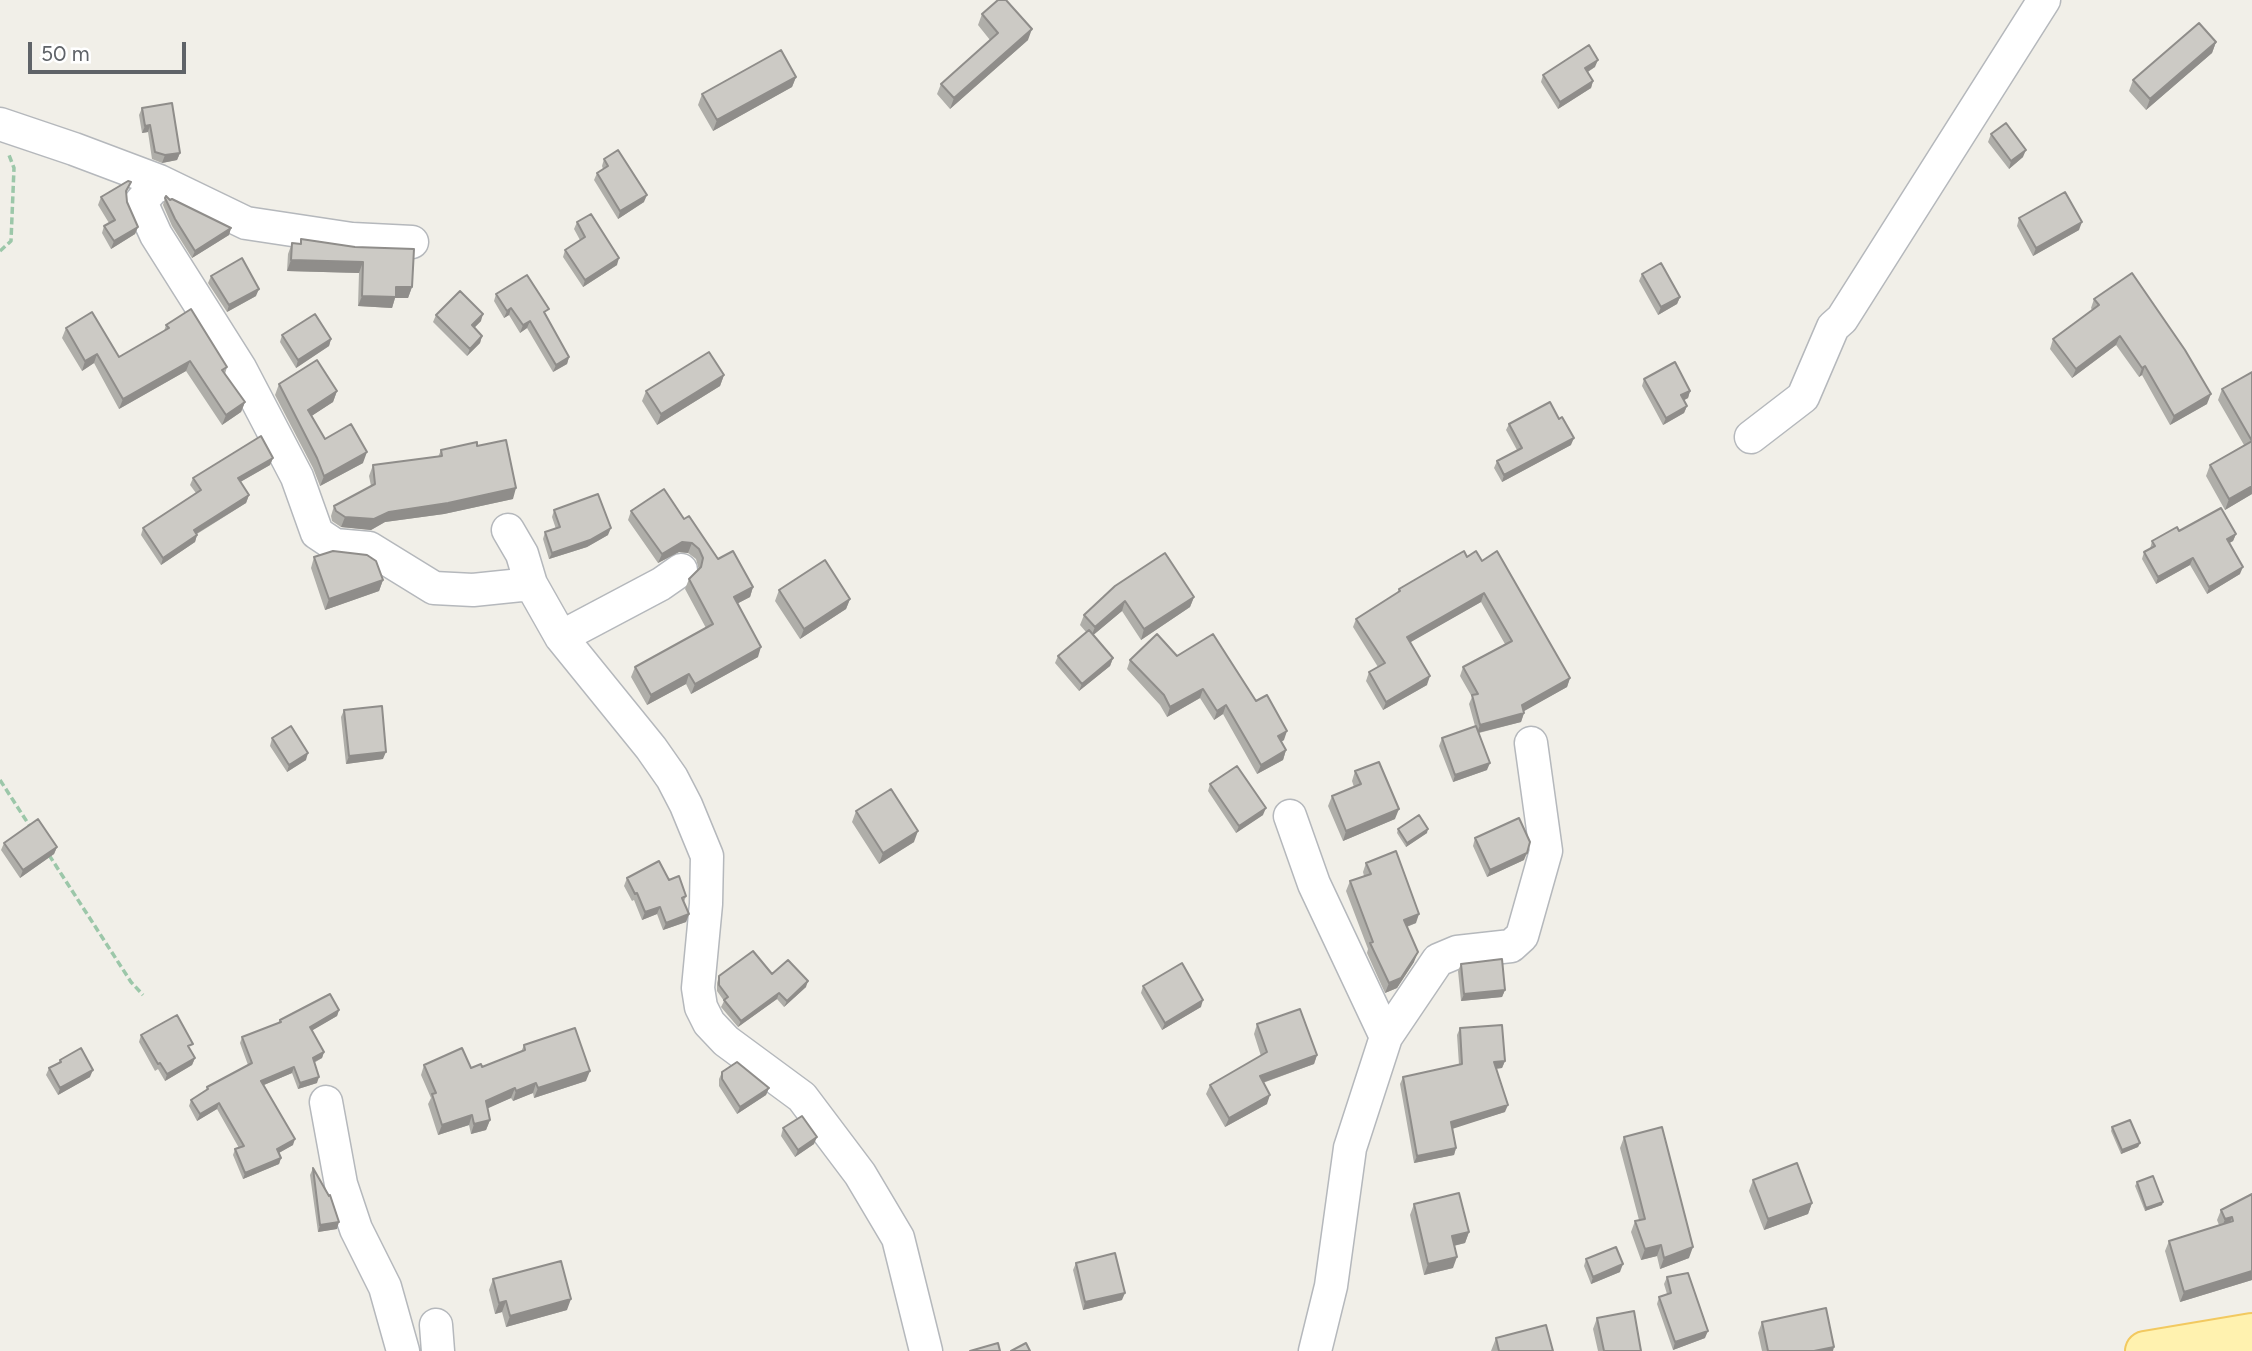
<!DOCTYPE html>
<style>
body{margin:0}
#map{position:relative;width:2252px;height:1351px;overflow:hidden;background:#f1efe8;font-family:Figtree,sans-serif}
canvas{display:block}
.scale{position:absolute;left:28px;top:42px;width:158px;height:32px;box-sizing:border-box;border:4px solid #5f6368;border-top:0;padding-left:9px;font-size:21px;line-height:24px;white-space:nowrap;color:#5f6368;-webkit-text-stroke:5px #fff;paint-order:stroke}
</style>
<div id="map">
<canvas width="2252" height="1351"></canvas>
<div class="scale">50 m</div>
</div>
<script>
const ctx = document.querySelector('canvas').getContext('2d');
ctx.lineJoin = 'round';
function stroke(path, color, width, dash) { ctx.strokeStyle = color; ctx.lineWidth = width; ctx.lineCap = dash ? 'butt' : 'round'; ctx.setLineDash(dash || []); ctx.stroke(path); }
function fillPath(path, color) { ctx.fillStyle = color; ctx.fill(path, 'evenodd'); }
const path = new Path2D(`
 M0,251L11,241L14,168L9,155
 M0,780L31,828
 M49,855L131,982L143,995`);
const minor = new Path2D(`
 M0,124L74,149L159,181L246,223L352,239L412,242
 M159,181L141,202L156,235L240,368L297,477L317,533L335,545L369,548L434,588L473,590L531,584
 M1751,437L1803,397L1833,327L1842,319L2044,0
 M508,530L522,554L531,584L561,637L651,748L672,778L686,805L707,856L706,904L698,988L701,1007L709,1023L726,1041L802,1097L860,1174L898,1238L926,1351
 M561,637L661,584L681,570
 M1290,816L1314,884L1386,1037
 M326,1102L341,1184L356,1229L385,1287L403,1351
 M436,1325L438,1351
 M1315,1351L1331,1286L1350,1148L1386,1037L1438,960L1457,952L1511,946L1522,936L1546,851L1531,743`);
const major = new Path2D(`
 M2145,1351L2252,1333`);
const wall = new Path2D(`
 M982,14L1028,40L950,109L937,94L941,84L990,40L978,25Z
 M2216,42L2212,53L2146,110L2129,91L2133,80Z
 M1595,67L1588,72L1593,81L1591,88L1558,109L1541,82L1543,75Z
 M796,77L792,87L713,131L698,105L702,94Z
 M142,108L180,153L177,160L162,163L152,159L148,132L142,133L139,115Z
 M1991,134L2023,157L2009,169L1988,142Z
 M604,159L644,202L618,219L594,180L597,173L603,169L602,166Z
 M131,182L126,193L127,202L138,227L135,234L111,249L102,233L104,226L109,223L98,205L101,197Z
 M165,198L231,228L229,235L192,258L172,226L163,205Z
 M2019,218L2079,230L2033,256L2017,226Z
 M577,222L617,265L583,287L563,257L565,250L580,240L574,229Z
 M301,239L355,247L412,287L408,298H395L392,308L358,306L359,273L287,271L288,254L292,243L300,244Z
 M1642,274L1680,297L1677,304L1658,315L1639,281Z
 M211,276L256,296L227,312L208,283Z
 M496,294L546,316L569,357L567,364L553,372L527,328L520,333L509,315L504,318L494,301Z
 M2094,299L2207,404L2170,425L2142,375L2139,377L2116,345L2072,378L2050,349L2053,339L2092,310L2091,308Z
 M436,315L481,321L474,328L482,336L480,343L467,356L433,322Z
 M166,325L227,367L225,374L245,402L241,412L222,425L186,371L119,409L94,363L82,371L62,338L66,328L119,357L164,331Z
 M282,335L331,339L329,346L296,368L280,342Z
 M2252,372V494L2225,510L2206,476L2210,465L2244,445L2218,400L2222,389Z
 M724,375L720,386L657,425L642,401L646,391Z
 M1644,379L1690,391L1688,398L1684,400L1687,406L1684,413L1663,425L1642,386Z
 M279,384L337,391L333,402L311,416L325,439L363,463L320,486L313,468L275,395Z
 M1509,424L1571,445L1502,482L1494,468L1497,461L1517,450L1506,430Z
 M477,446L513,499L444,514L385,522L371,530L341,527L332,521L331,516L334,506L371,486L369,476L373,465L438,457L441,450Z
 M273,458L270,465L240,482L249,495L246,503L197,534V535L195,542L161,565L141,535L143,528L196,493L190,485L193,478Z
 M554,510L608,535L587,547L549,559L543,539L545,532L556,529L552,517Z
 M631,511L684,519L718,559L753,587L750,597L738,603L758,657L691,694L686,684L647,705L631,677L635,667L706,628L685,589L689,579L699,570L696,559L688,553L679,552L658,563L628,520Z
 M2179,531L2236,534L2233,541L2229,543L2240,574L2207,594L2190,565L2156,584L2142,559L2144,552L2150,549L2152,541Z
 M314,557L383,580L379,591L325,610L311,568Z
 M1467,557L1482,561L1570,678L1567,687L1523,711L1524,713L1521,722L1479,733L1487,770L1453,782L1439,746L1442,738L1475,726L1469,704L1472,697L1460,676L1463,667L1505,644L1481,602L1410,642L1427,685L1383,710L1366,681L1369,672L1378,667L1353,627L1356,619L1397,593L1399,589Z
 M1115,586L1194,597L1190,607L1141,640L1122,611L1093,635L1113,658L1110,666L1079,691L1055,663L1058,656L1086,632L1080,625L1084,615Z
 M779,590L850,599L846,609L800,639L775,601Z
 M1177,656L1256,701L1284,740L1281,742L1286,750L1283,760L1257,774L1223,714L1214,720L1200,698L1167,717L1160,705L1127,669L1130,660Z
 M344,710L383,759L346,764L341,717Z
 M272,738L306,760L287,772L270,746Z
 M1355,771L1395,819L1343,841L1328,806L1332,796L1354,787L1352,781Z
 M1210,784L1263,815L1236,833L1208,791Z
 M856,811L914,842L879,864L852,822Z
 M1398,829L1427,833L1406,847L1397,833Z
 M1475,838L1524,860L1487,877L1473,846Z
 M4,843L57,847L54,854L20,878L1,850Z
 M1366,863L1416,923L1407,927L1414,962L1397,988L1385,993L1367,953L1368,949L1346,891L1350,881L1364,876L1363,872Z
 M627,878L669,880L686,896L684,902L689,914L686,922L663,930L657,914L642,920L634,900L632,901L624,886Z
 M1461,964L1505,990L1502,997L1461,1001L1458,971Z
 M772,974L806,987L784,1007L777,999L738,1027L721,1007L724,1001L717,991V983L719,976Z
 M1143,986L1201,1007L1162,1030L1141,993Z
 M339,1010L337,1016L312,1030L324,1052L322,1058L314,1063L317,1083L298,1089L292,1073L264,1085L293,1145L279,1153L281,1158L279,1164L243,1179L233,1155L235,1149L239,1148L217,1109L197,1121L189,1106L191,1100L206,1091L207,1087L248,1065L240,1043L242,1037L278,1023L280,1020Z
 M1257,1024L1317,1055L1314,1064L1263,1083L1267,1104L1225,1127L1206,1094L1210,1085L1261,1056L1254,1034Z
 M1460,1028L1505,1061L1502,1068L1496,1069L1505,1112L1452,1128L1456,1148L1454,1155L1414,1163L1400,1084L1403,1077L1459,1065L1457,1035Z
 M141,1035L190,1050L195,1058L192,1065L165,1081L158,1069L155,1071L139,1042Z
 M524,1045L586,1081L534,1098L533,1093L513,1101L511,1098L487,1108L490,1120L486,1130L471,1134L469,1125L438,1135L428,1104L431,1098L421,1075L424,1065L471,1068L482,1067L521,1052Z
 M60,1060L90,1077L58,1095L46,1075L49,1068L59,1063Z
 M722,1072L769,1088L766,1095L737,1114L719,1086V1079Z
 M2112,1127L2140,1143L2138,1147L2121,1154L2111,1131Z
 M783,1128L814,1144L795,1157L781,1136Z
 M1624,1137L1689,1258L1660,1269L1657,1256L1641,1260L1631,1232L1635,1221L1639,1220L1620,1148Z
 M313,1168L337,1229L318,1232L310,1175Z
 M1753,1180L1812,1203L1808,1214L1764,1230L1749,1191Z
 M2137,1182L2162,1205L2145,1211L2135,1186Z
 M2252,1194V1280L2180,1302L2165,1251L2169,1241L2219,1225L2217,1220L2221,1210Z
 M1414,1204L1469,1232L1465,1243L1454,1246L1453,1268L1424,1275L1410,1215Z
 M1586,1259L1620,1272L1591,1284L1584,1266Z
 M1076,1263L1122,1300L1083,1310L1073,1270Z
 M1667,1277L1705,1338L1673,1350L1657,1304L1659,1297L1667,1294L1664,1284Z
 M493,1279L567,1310L506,1327L502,1312L495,1314L489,1290Z
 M1597,1318L1641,1351H1598L1593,1329Z
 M1762,1322L1833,1351H1762L1758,1333Z
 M1496,1338L1553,1351H1491Z`);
const shadedWall = new Path2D(`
 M1032,29L1028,40L950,109L954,98Z
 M2216,42L2212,53L2146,110L2150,99Z
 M1598,60L1595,67L1582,75L1585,68Z
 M796,77L792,87L713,131L717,120Z
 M1593,81L1591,88L1558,109L1560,102Z
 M150,125L148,132L142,133L145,126Z
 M2026,150L2023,157L2009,169L2011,161Z
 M180,153L177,160L162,163L165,155Z
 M647,195L644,202L618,219L620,211Z
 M2082,222L2079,230L2033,256L2036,248Z
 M138,227L135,234L111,249L114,241Z
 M231,228L229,235L192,258L195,251Z
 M619,258L617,265L583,287L585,280Z
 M291,260L363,262L359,273L287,271Z
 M396,287H412L408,298H395L392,308L358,306L362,296Z
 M259,289L256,296L227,312L229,305Z
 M1680,297L1677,304L1658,315L1661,307Z
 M511,308L509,315L504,318L507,311Z
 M483,314L481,321L469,333L472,325Z
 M530,321L527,328L520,333L523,325Z
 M482,336L480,343L467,356L470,349Z
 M2120,336L2116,345L2072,378L2076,369Z
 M331,339L329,346L296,368L298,360Z
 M97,354L94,363L82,371L85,361Z
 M569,357L567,364L553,372L556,365Z
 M190,361L186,371L119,409L123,399Z
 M2145,366L2142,375L2139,377L2142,368Z
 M724,375L720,386L657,425L661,414Z
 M337,391L333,402L304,421L308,410Z
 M1690,391L1688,398L1679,403L1681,395Z
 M2211,394L2207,404L2170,425L2174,416Z
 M245,402L241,412L222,425L226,415Z
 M1687,406L1684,413L1663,425L1666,418Z
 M1574,438L1571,445L1502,482L1504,475Z
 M367,452L363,463L320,486L324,476Z
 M273,458L270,465L235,485L238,478Z
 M2252,486V494L2225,510L2229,499Z
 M516,488L513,499L444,514L385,522L371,530L341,527L345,517Z
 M249,495L246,503L191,537L194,530Z
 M611,528L608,535L587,547L549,559L552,553Z
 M2236,534L2233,541L2224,546L2227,539Z
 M197,535L195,542L161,565L163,558Z
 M682,542L692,543L688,553L679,552L658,563L662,554Z
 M2193,558L2190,565L2156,584L2158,577Z
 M2243,567L2240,574L2207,594L2209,587Z
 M383,580L379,591L325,610L329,599Z
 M753,587L750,597L731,607L734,597Z
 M1484,593L1481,602L1404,646L1407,637Z
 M1194,597L1190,607L1141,640L1144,629Z
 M850,599L846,609L800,639L804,629Z
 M1125,601L1122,611L1091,637L1095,627Z
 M761,647L758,657L691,694L695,684Z
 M1113,658L1110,666L1079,691L1082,684Z
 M689,674L686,684L647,705L651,695Z
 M1430,676L1427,685L1383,710L1386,702Z
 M1570,678L1567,687L1519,714L1522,705Z
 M1203,689L1200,698L1167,717L1170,707Z
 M1226,705L1223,714L1214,720L1217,711Z
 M1524,713L1521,722L1477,733L1480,725Z
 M1287,731L1284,740L1275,745L1278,736Z
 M1286,750L1283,760L1257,774L1261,765Z
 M386,752L383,759L346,764L349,756Z
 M308,753L306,760L287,772L289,765Z
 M1490,763L1487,770L1453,782L1455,775Z
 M1266,808L1263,815L1236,833L1239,826Z
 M1399,809L1395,819L1343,841L1346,831Z
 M1428,829L1427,833L1406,847L1407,843Z
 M918,831L914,842L879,864L883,853Z
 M57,847L54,854L20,878L23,870Z
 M1527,853L1524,860L1487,877L1490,870Z
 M660,907L657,914L642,920L645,912Z
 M689,914L686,922L663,930L666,923Z
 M1419,914L1416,923L1400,929L1404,920Z
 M1418,952L1414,962L1397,988L1385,993L1389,983Z
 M808,981L806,987L784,1007L787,1001Z
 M1505,990L1502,997L1461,1001L1464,994Z
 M779,993L777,999L738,1027L741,1021Z
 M1203,1000L1201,1007L1162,1030L1165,1023Z
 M339,1010L337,1016L308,1033L310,1027Z
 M324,1052L322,1058L310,1064L313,1058Z
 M1317,1055L1314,1064L1256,1085L1260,1076Z
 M195,1058L192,1065L165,1081L167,1074Z
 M1505,1061L1502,1068L1491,1069L1494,1062Z
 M294,1067L292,1073L259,1087L261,1081Z
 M93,1070L90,1077L58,1095L60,1088Z
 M590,1071L586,1081L534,1098L538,1088Z
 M319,1077L317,1083L298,1089L300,1083Z
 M536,1083L533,1093L513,1101L516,1091Z
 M515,1088L511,1098L482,1111L486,1101Z
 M769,1088L766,1095L737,1114L740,1107Z
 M1270,1095L1267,1104L1225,1127L1229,1118Z
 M219,1103L217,1109L197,1121L200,1114Z
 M1508,1105L1505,1112L1449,1130L1451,1122Z
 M472,1115L469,1125L438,1135L442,1125Z
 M490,1120L486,1130L471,1134L474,1124Z
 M817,1137L814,1144L795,1157L798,1150Z
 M295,1139L293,1145L275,1155L277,1149Z
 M2140,1143L2138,1147L2121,1154L2122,1150Z
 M1456,1148L1454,1155L1414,1163L1417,1156Z
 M281,1158L279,1164L243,1179L245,1173Z
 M2163,1202L2162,1205L2145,1211L2146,1208Z
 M1812,1203L1808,1214L1764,1230L1768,1219Z
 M2232,1217L2228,1228L2221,1230L2225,1219Z
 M339,1222L337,1229L318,1232L320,1225Z
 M1469,1232L1465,1243L1448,1247L1452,1236Z
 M1661,1245L1657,1256L1641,1260L1645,1249Z
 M1693,1247L1689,1258L1660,1269L1664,1258Z
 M1457,1257L1453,1268L1424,1275L1428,1264Z
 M1623,1264L1620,1272L1591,1284L1593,1277Z
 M2252,1271V1280L2180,1302L2184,1292Z
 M1125,1293L1122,1300L1083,1310L1085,1302Z
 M571,1299L567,1310L506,1327L510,1316Z
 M506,1301L502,1312L495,1314L499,1303Z
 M1708,1331L1705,1338L1673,1350L1675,1342Z
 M1834,1347L1833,1351H1814Z`);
const building = new Path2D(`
 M998,0H1006L1032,29L954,98L941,84L998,33L982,14Z
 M2199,23L2216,42L2150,99L2133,80Z
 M1589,45L1598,60L1585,68L1593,81L1560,102L1543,75Z
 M781,50L796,77L717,120L702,94Z
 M172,103L180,153L165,155L155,152L150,125L145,126L142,108Z
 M2006,123L2026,150L2011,161L1991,134Z
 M618,150L647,195L620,211L597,173L608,166L604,159Z
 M128,181L131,182L126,191L127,202L138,227L114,241L104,226L115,220L101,197Z
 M2065,192L2082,222L2036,248L2019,218Z
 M166,196L170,200L172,199L231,228L195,251L175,219L165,198Z
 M591,214L619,258L585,280L565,250L585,237L577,222Z
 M301,239L355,247L414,249L412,287H396V297L362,296L363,262L291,260L292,243L301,244Z
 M242,258L259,289L229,305L211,276Z
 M1661,263L1680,297L1661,307L1642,274Z
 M2132,273L2185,350L2211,394L2174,416L2145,366L2142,368L2120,336L2076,369L2053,339L2099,305L2094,299Z
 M527,275L549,309L544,312L569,357L556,365L530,321L523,325L511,308L507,311L496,294Z
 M460,291L483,314L472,325L482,336L470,349L436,315Z
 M191,309L227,367L222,370L245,402L226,415L190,361L123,399L97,354L85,361L66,328L92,312L119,357L169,328L166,325Z
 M315,314L331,339L298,360L282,335Z
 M709,352L724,375L661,414L646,391Z
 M317,360L337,391L308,410L325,439L351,424L367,452L324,476L317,458L279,384Z
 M1675,362L1690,391L1681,395L1687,406L1666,418L1644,379Z
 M2252,372V486L2229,499L2210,465L2252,441L2222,389Z
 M1550,402L1559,419L1562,417L1574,438L1504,475L1497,461L1522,448L1509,424Z
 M261,436L273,458L238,478L249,495L194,530L197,535L163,558L143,528L201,490L193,478Z
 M506,440L516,488L448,503L389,512L374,519L345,517L336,511L334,506L375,484L373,465L442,456L441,450L477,442V446Z
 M664,489L684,519L689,516L718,559L733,551L753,587L734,597L761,647L695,684L689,674L651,695L635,667L713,624L689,579L701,567L703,558L699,549L692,543L682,542L662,554L631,511Z
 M598,494L611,528L590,540L552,553L545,532L560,527L554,510Z
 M2221,508L2236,534L2227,539L2243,567L2209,587L2193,558L2158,577L2144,552L2155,546L2152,541L2177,527L2179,531Z
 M333,551L367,555L376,561L383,580L329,599L314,557Z
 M1464,551L1467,557L1476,551L1482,561L1497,551L1570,678L1522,705L1524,713L1480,725L1472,695L1478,694L1463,667L1512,641L1484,593L1407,637L1430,676L1386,702L1369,672L1385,663L1356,619L1400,591L1399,589Z
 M1165,553L1194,597L1144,629L1125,601L1095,627L1084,615L1115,586Z
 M825,560L850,599L804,629L779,590Z
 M1089,630L1113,658L1082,684L1058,656Z
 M1157,634L1177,656L1213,634L1256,701L1267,695L1287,731L1278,736L1286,750L1261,765L1226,705L1217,711L1203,689L1170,707L1164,695L1130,660Z
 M382,706L386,752L349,756L344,710Z
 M291,726L308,753L289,765L272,738Z
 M1476,726L1490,763L1455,775L1442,738Z
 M1379,762L1399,809L1346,831L1332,796L1361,784L1355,771Z
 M1237,766L1266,808L1239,826L1210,784Z
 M891,789L918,831L883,853L856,811Z
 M1419,815L1428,829L1407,843L1398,829Z
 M1519,818L1530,842L1527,853L1490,870L1475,838Z
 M38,819L57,847L23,870L4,843Z
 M1396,851L1419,914L1404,920L1418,952L1401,978L1389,983L1370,943L1373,942L1350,881L1371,874L1366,863Z
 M659,861L669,880L679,876L686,896L682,898L689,914L666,923L660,907L645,912L637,893L635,894L627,878Z
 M753,951L772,974L788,960L808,981L787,1001L779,993L741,1021L724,1000L728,997L719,985V976Z
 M1502,959L1505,990L1464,994L1461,964Z
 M1182,963L1203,1000L1165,1023L1143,986Z
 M330,994L339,1010L310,1027L324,1052L313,1058L319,1077L300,1083L294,1067L261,1081L295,1139L277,1149L281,1158L245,1173L235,1149L244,1146L219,1103L200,1114L191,1100L208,1089L207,1087L252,1063L242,1037L281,1022L280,1020Z
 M1300,1009L1317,1055L1260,1076L1270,1095L1229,1118L1210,1085L1267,1052L1257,1024Z
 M177,1015L193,1044L188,1046L195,1058L167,1074L160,1063L158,1064L141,1035Z
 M1502,1025L1505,1061L1494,1062L1508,1105L1451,1122L1456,1148L1417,1156L1403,1077L1462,1064L1460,1028Z
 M575,1028L590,1071L538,1088L536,1083L516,1091L515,1088L486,1101L490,1120L474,1124L472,1115L442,1125L432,1094L436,1093L424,1065L462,1048L471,1068L481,1064L482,1067L525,1050L524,1045Z
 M81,1048L93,1070L60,1088L49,1068L61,1062L60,1060Z
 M737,1062L769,1088L740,1107L722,1079V1072Z
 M802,1116L817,1137L798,1150L783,1128Z
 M2130,1120L2140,1143L2122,1150L2112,1127Z
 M1662,1127L1693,1247L1664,1258L1661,1245L1645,1249L1635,1221L1645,1219L1624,1137Z
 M1797,1163L1812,1203L1768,1219L1753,1180Z
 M313,1168L329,1196L330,1195L339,1222L320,1225Z
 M2153,1176L2163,1202L2146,1208L2137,1182Z
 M1459,1193L1469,1232L1452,1236L1457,1257L1428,1264L1414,1204Z
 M2252,1194V1271L2184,1292L2169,1241L2233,1221L2232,1217L2225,1219L2221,1210Z
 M1616,1247L1623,1264L1593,1277L1586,1259Z
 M1115,1253L1125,1293L1085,1302L1076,1263Z
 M561,1261L571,1299L510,1316L506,1301L499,1303L493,1279Z
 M1688,1273L1708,1331L1675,1342L1659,1297L1671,1293L1667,1277Z
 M1826,1308L1834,1347L1814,1351H1768L1762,1322Z
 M1634,1311L1641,1351H1604L1597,1318Z
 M1546,1325L1553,1351H1499L1496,1338Z
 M998,1343L1000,1351H970Z
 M1026,1343L1030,1351H1011Z`);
stroke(minor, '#b5b8bc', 35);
stroke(major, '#f2c960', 42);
stroke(path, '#9cc7a9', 3.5, [7, 3.5]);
stroke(minor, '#fff', 32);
stroke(major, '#fff2af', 38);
fillPath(wall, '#afaea9');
fillPath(shadedWall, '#8f8d8a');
fillPath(building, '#cccac5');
stroke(building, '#8f8d8a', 2);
</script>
